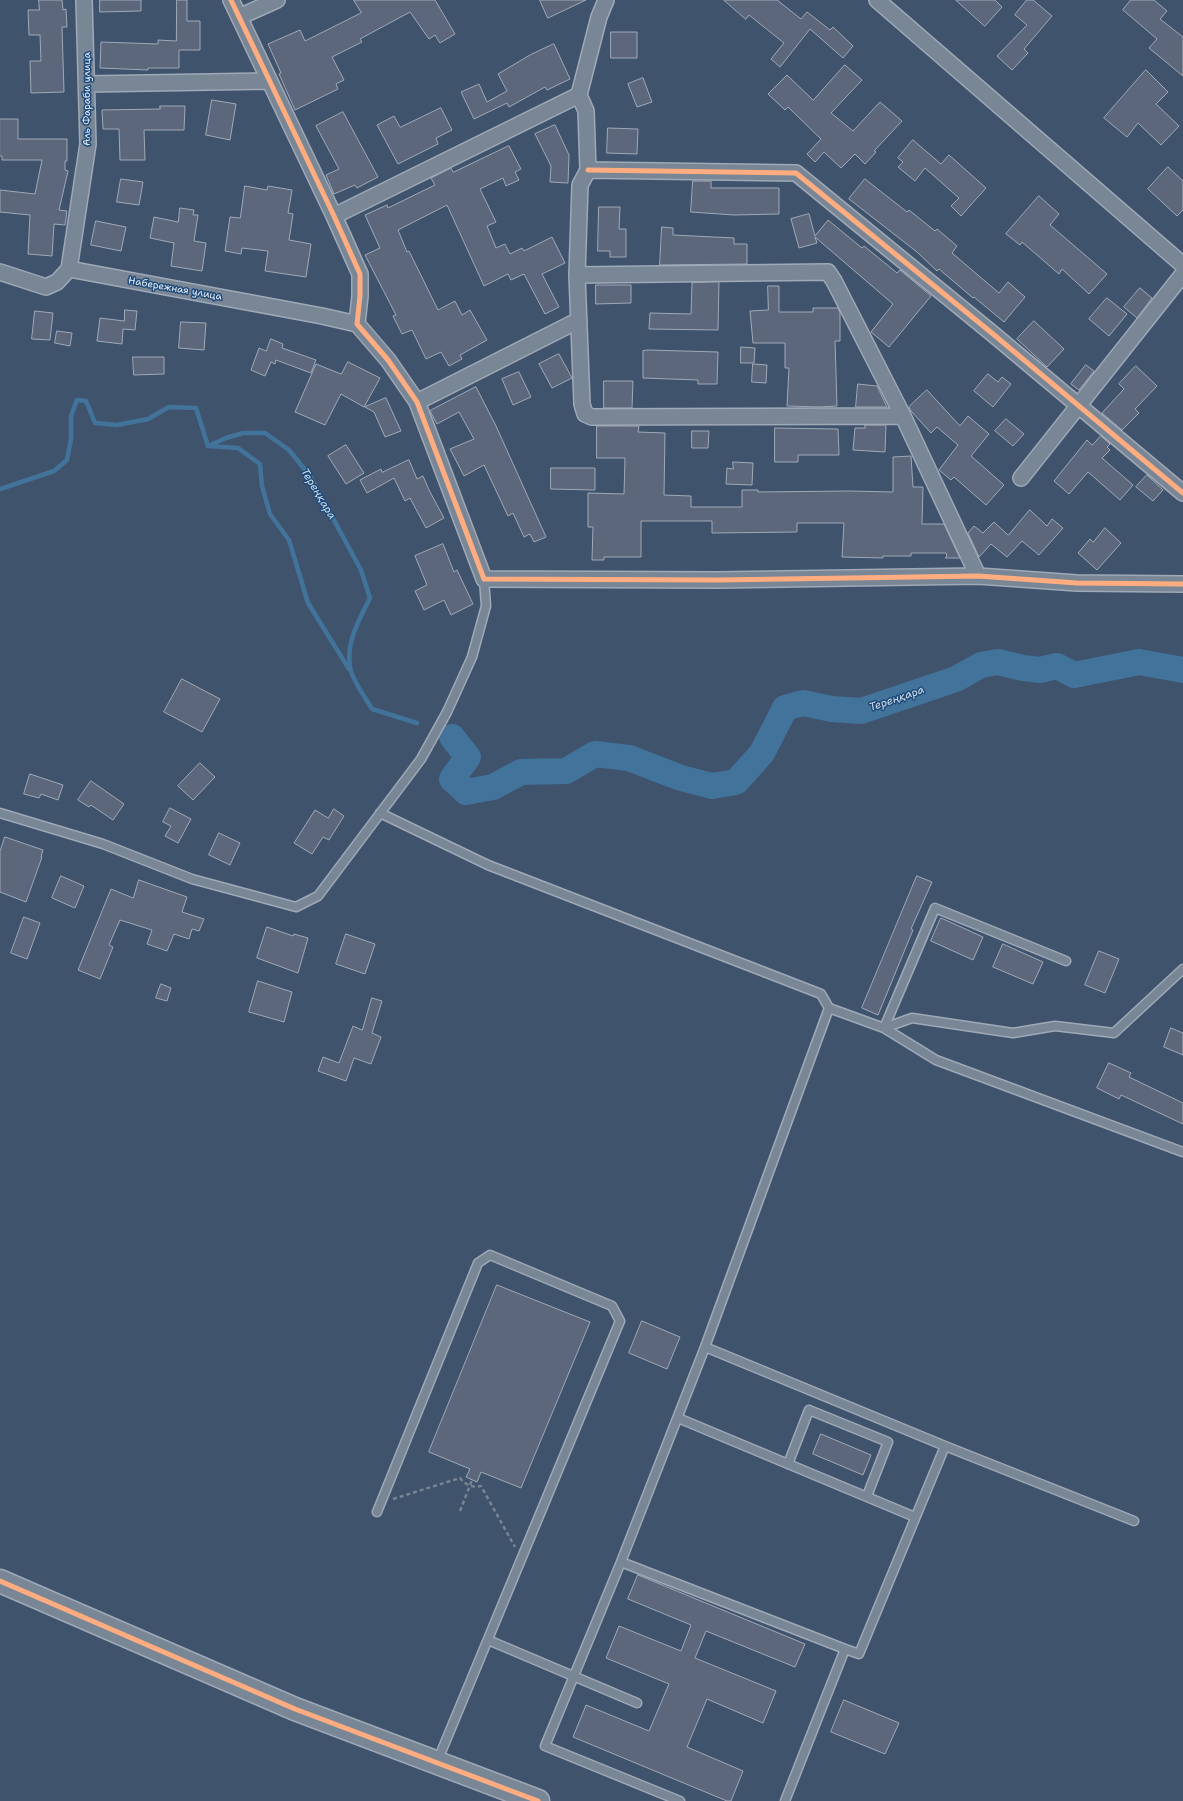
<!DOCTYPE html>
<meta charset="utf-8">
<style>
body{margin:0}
canvas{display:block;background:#3f536d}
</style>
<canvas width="1183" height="1801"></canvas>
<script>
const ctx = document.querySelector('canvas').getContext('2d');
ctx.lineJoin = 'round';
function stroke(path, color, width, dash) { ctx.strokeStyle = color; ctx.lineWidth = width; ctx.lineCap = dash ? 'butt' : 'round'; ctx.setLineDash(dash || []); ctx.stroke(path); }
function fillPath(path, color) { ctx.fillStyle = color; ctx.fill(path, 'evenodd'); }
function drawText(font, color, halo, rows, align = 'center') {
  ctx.font = font + ' "Shantell Sans",sans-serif'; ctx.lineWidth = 3; ctx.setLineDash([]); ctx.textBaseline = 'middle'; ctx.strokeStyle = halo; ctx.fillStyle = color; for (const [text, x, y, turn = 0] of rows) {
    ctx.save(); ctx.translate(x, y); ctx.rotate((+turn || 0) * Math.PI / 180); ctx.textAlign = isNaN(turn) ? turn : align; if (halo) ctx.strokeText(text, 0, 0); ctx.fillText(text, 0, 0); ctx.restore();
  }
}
const stream = new Path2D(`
 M210,446L238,448L260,464L262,486L270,514L289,540L308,603L349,669
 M0,489L54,471L67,460L71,439V416L77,400L86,401L95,423L117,425L148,419L169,407L196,408L208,446L226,438L243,433H265L289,450L310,476L361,570L370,598C359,620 344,645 351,671C354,683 366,698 372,709L417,723`);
const river = new Path2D(`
 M452,737L468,757L452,779L466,792L493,787L521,772L566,771L595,754L629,758L681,778L712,786L736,782L762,753L785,708L803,703L832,709L861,711L956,679L981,665L998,662L1023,668L1040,670L1057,666L1074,675L1139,662L1183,670`);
const building = new Path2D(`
 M39,0H62L63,10L66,9L67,27H62L64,92L31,93L30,61H41L40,35H29L28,10H39Z
 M100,0H141V11L100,12Z
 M177,0H187V21H200V50H179V68H148V70L100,68L101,42L158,44V40L176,41Z
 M354,0H435L455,34L440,43L435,35L429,39L410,12L360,39L362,42L332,57L344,80L336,84L338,89L295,110L279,74L281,73L268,44L300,30L305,41L361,13Z
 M540,0H586L548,18Z
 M724,0H777L801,19L807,12L830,30L833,27L853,46L843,58L810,29L780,67L771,59L784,43L749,15L746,19Z
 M956,0H995L1002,7L985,26Z
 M1027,0H1033L1052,16L1024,49L1028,53L1012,70L997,56L1027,25L1015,15Z
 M1131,0H1154L1167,11L1160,19L1183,37V76L1149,48L1157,39L1123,10Z
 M611,32H637V58H611Z
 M554,44L570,79L547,90L545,87L509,107L507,103L474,119L461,92L479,84L487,102L507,91L498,74L530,55Z
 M845,65L862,80L831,113L853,131L880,102L902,121L874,151L876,152L865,164L855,154L841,168L824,152L815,162L807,154L821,139L788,107L785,110L768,94L787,75L813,100Z
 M1146,70L1168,92L1156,104L1179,126L1161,145L1138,123L1127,137L1104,118Z
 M643,78L652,102L637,107L628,84Z
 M212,100L236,104L230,140L206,135Z
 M160,106H185L184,130H144L145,160H120L119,129H103L102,110L160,109Z
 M441,108L452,130L436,138L438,144L398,164L377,125L394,116L400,127Z
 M343,112L378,177L357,188L355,185L334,194L326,175L339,169L316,126Z
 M0,119H18V139H67V161H65V170L68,171L59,210L67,211L65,225L54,224L52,256L28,254L30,215L0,212V190L35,194L42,160H2V156H0Z
 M555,125L569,155L568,183L550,182L551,166L535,134Z
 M608,128L638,129L637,154L607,153Z
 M913,140L941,164L949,155L986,188L961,216L951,206L959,198L925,168L915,181L898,167L903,162L898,158Z
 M509,146L521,169L515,172L519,180L506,186L503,178L480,189L496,222L487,226L496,248L505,244L510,254L522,248L524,251L552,237L565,263L542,274L559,307L545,314L524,274L511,280L508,274L484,286L447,205L398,230L407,252L409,251L438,310L455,301L462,315L470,310L487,340L460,355L462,359L449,366L441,352L426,359L412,330L402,334L393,316L396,315L365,255L380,248L365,215L387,205L388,208L435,185L431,178L451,168L453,172Z
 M1168,167L1183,181V210L1177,216L1148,189Z
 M121,179L143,182L139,205L117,202Z
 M865,179L907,212L909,210L935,231L937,229L957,246L952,253L999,293L1008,282L1025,297L1004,322L974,297L973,298L939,269L937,271L917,252L849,199Z
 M693,181H711V188H779V214L734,215L691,212Z
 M245,186L267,190L268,186L292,190L288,213L293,214L289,240L311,244L306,277L265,271L268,251L242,248L241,254L225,251L230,217L240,218Z
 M1039,196L1059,214L1050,225L1107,274L1089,294L1062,269L1059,274L1022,242L1020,245L1006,234Z
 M599,207H620L619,229H626V257H610V251H598Z
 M180,208L194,210L193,215H198L194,241L206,243L202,271L171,266L174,243L150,238L154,217L178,222Z
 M809,214L815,236L828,220L862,248L864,246L897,273L900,270L931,296L889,347L871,332L893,304L815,237L817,243L799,248L791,219Z
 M96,221L126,227L121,251L91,245Z
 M662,227L673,228V235L734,238V244H747V264L660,265Z
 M719,282L718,330L649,329L650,313L691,314L692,283Z
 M596,285H631V303L596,304Z
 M768,286H779V312H813V308H838L840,313V341H835L837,406L819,407L787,406L789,368H785V343H753L750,311L768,310Z
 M1140,288L1152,298L1137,318L1124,307Z
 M1107,298L1127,314L1109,336L1089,319Z
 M125,310L137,311L135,330L123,329L122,344L97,341L100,318L124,321Z
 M35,311L53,313L50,340L32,339Z
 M1034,321L1064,349L1047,367L1017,339Z
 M181,322L206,323L204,350L179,348Z
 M57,331L72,333L70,346L55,343Z
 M271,339L283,344L282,348L316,360L311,373L276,360L275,364L271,362L265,376L251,370L259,348L266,351Z
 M741,347L755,348L754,363H741Z
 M649,350L718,352L717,384H698V380L643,378V351Z
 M559,354L572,378L552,388L539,364Z
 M133,357H164V374L134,375Z
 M348,362L380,378L364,407L341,394L325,425L295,412L316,364L341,374Z
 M753,364L767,365L766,383L752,382Z
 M1086,365L1094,371L1079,390L1071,384Z
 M1136,366L1157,386L1135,409L1139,413L1122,430L1102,413L1124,389L1119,384Z
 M519,372L531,397L513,405L502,379Z
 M988,374L998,382L1002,377L1011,384L993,407L974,391Z
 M604,381H633L632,408H604Z
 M858,384L877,386L887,407H856Z
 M476,387L496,426L546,537L534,542L530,534L524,537L513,513L508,516L484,465L464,476L450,449L474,439L459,412L437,424L430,411Z
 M927,390L960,426L968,416L989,434L971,456L1004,485L986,505L954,477L951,480L939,470L958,445L937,427L931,433L911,411L909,407Z
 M386,398L401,431L385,437L374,412L365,407Z
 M1006,419L1024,434L1013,446L995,431Z
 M865,425H886L885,452L853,450L855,428H865Z
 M597,426H639L638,432L665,433L664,495L691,496V507H742V490H758V492L849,491L893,492V457L911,456L913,487H923L922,524H944L960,558H945L947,556L946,553H911V556H883V558L842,557L844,523H797V532L712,533V521H641V557H604V560H592L593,527H588V493L624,494L625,458H597Z
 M775,428L838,429L839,455H798V462H775Z
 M692,431H709L708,448H692Z
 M1101,436L1110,444L1107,447L1110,450L1102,458L1133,485L1120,500L1088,472L1069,494L1054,481L1087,440L1092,445Z
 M346,445L364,473L346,484L328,456Z
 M409,460L417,479L423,476L429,490L444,518L426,528L410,498L405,501L394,478L367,493L360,480L381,469L382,472Z
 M733,462L753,463L752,485L726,484L727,468L733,469Z
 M551,468H595V490L551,489Z
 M1147,475L1163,490L1153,501L1136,487Z
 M1030,510L1047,526L1052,519L1063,528L1039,555L1022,541L1007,557L991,544L979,557L968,533L974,526L983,533L994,522L1008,535Z
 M1105,528L1121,543L1097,570L1078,553L1090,539L1093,542Z
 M443,544L454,572L457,570L473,604L451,615L444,600L424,610L415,591L427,585L415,556Z
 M182,679L220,699L202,732L164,712Z
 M200,763L215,777L193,800L178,786Z
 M30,774L63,785L58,800L41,794L39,798L24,794Z
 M91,781L124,804L113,820L91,805L89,807L78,800Z
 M170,808L191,819L178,843L165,836L171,826L163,822Z
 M334,809L344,816L329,840L323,837L312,854L294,843L315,810L328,818Z
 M219,833L240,843L230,865L209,855Z
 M5,837L43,850L41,857H42L26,902L0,892V852Z
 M61,876L84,886L75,908L52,898Z
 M917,876L932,882L911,929L913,930L878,1015L862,1008Z
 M139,880L187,897L182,912L204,919L199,931L192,929L189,939L174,934L167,951L147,944L152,930L120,920L109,945L113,947L100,979L78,970L111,889L133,898Z
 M24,917L40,923L27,959L11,953Z
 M941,918L983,937L973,960L931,941Z
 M267,927L293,936L294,934L308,938L298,973L257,958Z
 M346,934L375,944L365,974L336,964Z
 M1003,944L1043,962L1033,984L993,967Z
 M1099,951L1119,959L1105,993L1085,985Z
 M258,981L292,992L284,1022L249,1012Z
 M161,984L171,988L167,1001L156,998Z
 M372,998L382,1001L372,1033L381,1037L371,1064L354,1058L346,1081L318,1071L323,1057L339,1063L353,1026L362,1030Z
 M1171,1028L1183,1033V1055L1164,1047Z
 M1109,1063L1131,1073L1129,1077L1183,1103V1124L1121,1095L1119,1099L1097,1088Z
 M497,1285L590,1322L521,1488L481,1472L477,1482L466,1477L470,1469L429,1452Z
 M642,1321L680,1337L667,1369L629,1353Z
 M821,1434L871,1455L863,1475L813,1454Z
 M638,1575L805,1644L795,1667L706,1631L695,1658L776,1691L763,1723L707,1699L687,1747L743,1771L731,1801H727L573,1737L586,1705L649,1731L669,1684L606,1658L619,1626L681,1651L691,1625L628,1599Z
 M844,1700L899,1723L885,1754L831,1732Z`);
const path = new Path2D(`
 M393,1499L460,1478C465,1485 473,1488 481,1486L515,1547
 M460,1511L472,1480`);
const lane = new Path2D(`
 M0,813L103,844L192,879L296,907L318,896L421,759L447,712L472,657L486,606L484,579
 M380,813L488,865L821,994L829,1008L705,1347
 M829,1008L884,1028L936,1060L1183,1152
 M884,1028L912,1018L1013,1033L1055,1026L1114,1033L1183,969
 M884,1028L935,908L1066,961
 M678,1418L915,1517
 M788,1464L809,1410L888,1442L867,1496
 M377,1512L478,1263L490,1255L612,1306L620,1321L437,1762
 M621,1562L845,1649
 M488,1640L637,1703
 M680,1801L545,1746L621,1562L705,1347L945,1446
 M785,1801L845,1649L859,1654L945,1446L1134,1521`);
const street = new Path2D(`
 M231,0L334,216L360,274V296L357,324L388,360L417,402L484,579L718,580L978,576L1077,583L1183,584
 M606,0L599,17L579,95L586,111L588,170L580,185L577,275L582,404L585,414L592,417L903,416
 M877,0L1183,265
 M239,17L277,0
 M88,84L269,81
 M588,170L796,173L993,334L1183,493
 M334,216L579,95
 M69,269L322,316L357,324
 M69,269L88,144L84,0
 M0,272L46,287L57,282L69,269
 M577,275L828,272L834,281L903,416L978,576
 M417,402L579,320
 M1021,478L1183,274`);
const secondary = new Path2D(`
 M0,1581L295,1709L538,1801`);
const cycleway = new Path2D(`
 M231,0L334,216L360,274V296L357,324L388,360L417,402L484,579L718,580L978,576L1077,583L1183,584
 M588,170L796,173L993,334L1183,493
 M0,1581L295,1709L538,1801`);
const streetNames = [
 ["Аль Фараби улица",87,99,-90],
 ["Набережная улица",175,289,10]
];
const waterNames = [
 ["Тереңқара",318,494,59],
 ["Тереңқара",897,699,-19]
];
stroke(stream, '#42739a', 4.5);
stroke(river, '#42739a', 26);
fillPath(building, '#5c677b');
stroke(building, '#9fa9b7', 1);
stroke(lane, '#9fa9b7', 11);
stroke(street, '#9fa9b7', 18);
stroke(secondary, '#9fa9b7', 25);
stroke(path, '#798492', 2.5, [4, 3]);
stroke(lane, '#798695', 8);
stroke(street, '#798695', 15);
stroke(secondary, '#798695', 22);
stroke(cycleway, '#ffac80', 5);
drawText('10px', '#e8f1f8', '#1f4a7a', streetNames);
drawText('italic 11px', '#cfdfeb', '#1f4a7a', waterNames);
</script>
